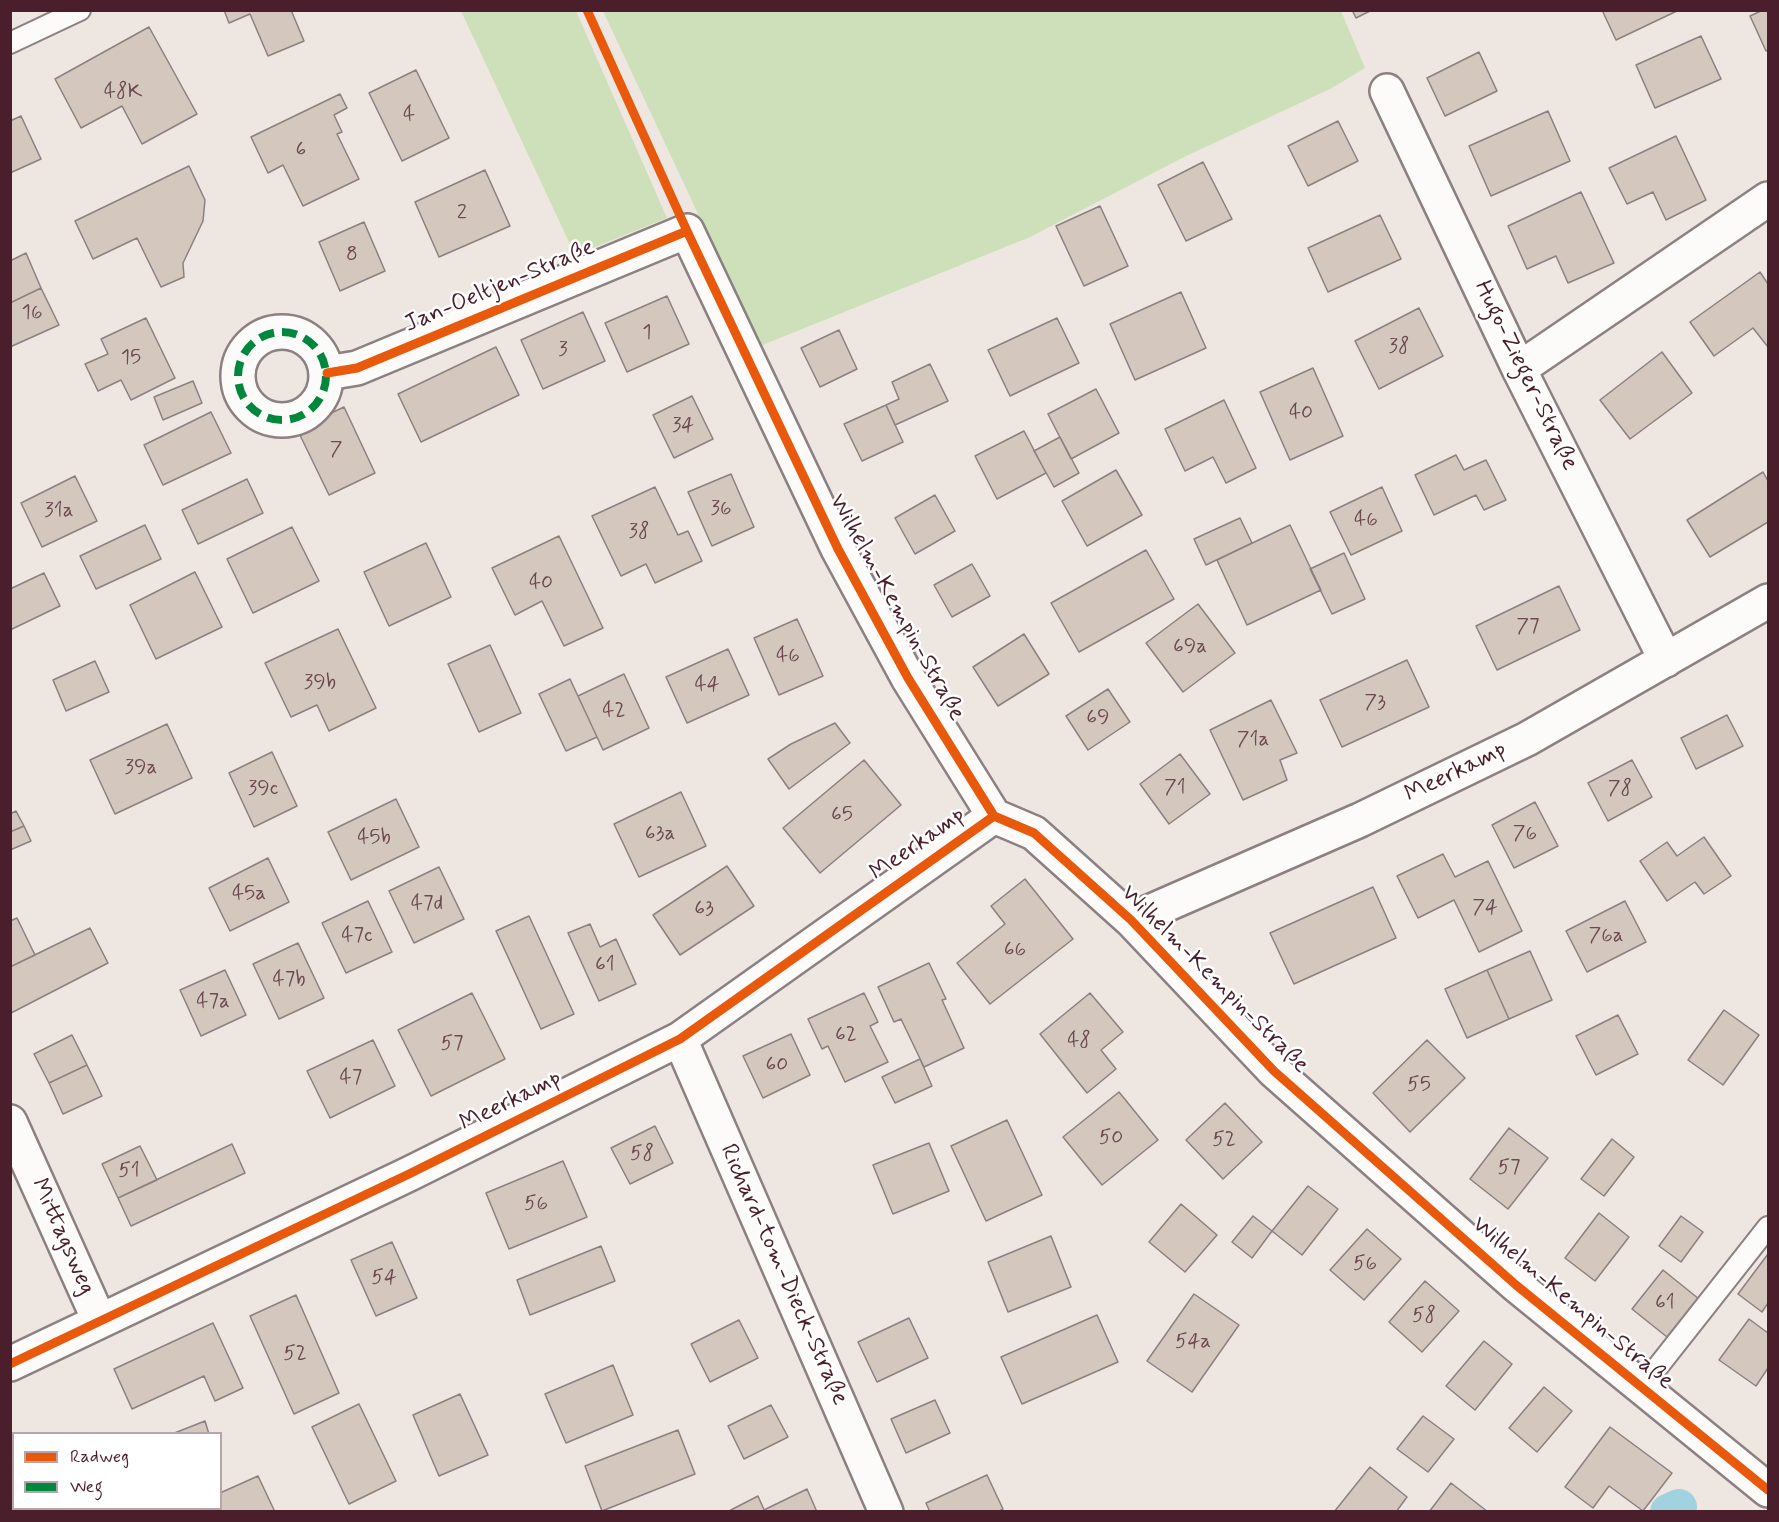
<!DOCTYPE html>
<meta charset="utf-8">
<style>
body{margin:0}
#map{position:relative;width:1779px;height:1522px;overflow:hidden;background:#ede6e1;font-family:Mynerve,sans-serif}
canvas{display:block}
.frame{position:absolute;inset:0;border:12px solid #4a1f2b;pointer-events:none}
.legend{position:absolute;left:12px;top:1432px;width:210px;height:78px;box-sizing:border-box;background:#fff;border:2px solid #b7a5aa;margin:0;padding:8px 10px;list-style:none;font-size:18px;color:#4a1f2b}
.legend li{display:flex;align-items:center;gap:12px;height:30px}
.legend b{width:30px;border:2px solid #b7a5aa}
</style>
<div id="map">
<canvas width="1779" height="1522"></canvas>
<div class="frame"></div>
<ul class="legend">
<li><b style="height:8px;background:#e8590c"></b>Radweg</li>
<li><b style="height:8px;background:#00873e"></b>Weg</li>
</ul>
</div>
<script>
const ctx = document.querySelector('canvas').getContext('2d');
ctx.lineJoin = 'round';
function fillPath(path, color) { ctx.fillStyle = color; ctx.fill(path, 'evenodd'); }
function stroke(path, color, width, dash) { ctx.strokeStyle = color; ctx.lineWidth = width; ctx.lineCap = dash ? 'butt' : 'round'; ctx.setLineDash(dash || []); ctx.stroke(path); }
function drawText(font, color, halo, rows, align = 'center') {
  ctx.font = font + ' Mynerve,sans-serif'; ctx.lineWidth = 5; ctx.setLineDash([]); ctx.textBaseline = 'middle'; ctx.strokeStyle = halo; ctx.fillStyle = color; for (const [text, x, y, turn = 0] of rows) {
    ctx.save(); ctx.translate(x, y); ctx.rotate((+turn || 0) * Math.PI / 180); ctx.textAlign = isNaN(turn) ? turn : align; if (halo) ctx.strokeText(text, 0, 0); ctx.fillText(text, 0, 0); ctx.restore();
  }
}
const green = new Path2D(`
 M461,11H576L667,218L575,255Z
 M603,11H1341L1365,68L1330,89L1184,157L1030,237L760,346Z`);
const canal = new Path2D(`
 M1668,1512L1679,1507`);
const building = new Path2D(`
 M224,10H291L304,41L268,56L250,14L229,23Z
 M1352,10H1372L1356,18Z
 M1602,10H1679L1616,40Z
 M1763,10H1768V50L1766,51L1750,16Z
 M149,27L197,114L142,144L122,106L81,128L55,79Z
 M1701,36L1721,79L1655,108L1636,65Z
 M1479,52L1497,91L1445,116L1427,78Z
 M416,70L449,138L402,161L369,93Z
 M340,94L347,108L334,115L342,132L337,134L359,179L303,206L283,165L268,173L251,137Z
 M1548,111L1570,161L1491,196L1469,146Z
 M21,116L41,159L10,173V121Z
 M1338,121L1358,161L1308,186L1288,146Z
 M1676,136L1706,200L1666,220L1653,192L1627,204L1609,168Z
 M1203,162L1232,219L1186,241L1158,185Z
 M189,166L205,200L203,221L183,263L184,277L161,287L137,238L93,259L75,221Z
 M485,170L510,226L439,257L415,202Z
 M1581,192L1614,263L1568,283L1556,256L1527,269L1508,226Z
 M1100,206L1128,266L1084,286L1056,226Z
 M1380,215L1401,259L1328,292L1308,248Z
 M364,222L385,271L340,291L319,242Z
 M26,253L41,288L10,303V261Z
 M1760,272L1768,284V347L1753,328L1714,356L1690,322Z
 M41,288L59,325L10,347V303Z
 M1181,292L1206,348L1135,380L1110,324Z
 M667,296L689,344L627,372L605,323Z
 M1419,308L1443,356L1379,389L1355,341Z
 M583,312L605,361L543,389L521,340Z
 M146,318L175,378L131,400L121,380L98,391L85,364L108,354L101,339Z
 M1057,318L1079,363L1010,396L988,350Z
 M839,330L857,369L820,387L801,348Z
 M496,347L519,395L421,442L398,394Z
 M1662,352L1692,393L1630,439L1600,400Z
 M930,364L948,401L895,425L886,405L899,399L892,382Z
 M1313,368L1343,436L1290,460L1260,392Z
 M193,381L202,403L163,420L154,397Z
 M1096,389L1119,433L1071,459L1048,414Z
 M692,396L713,439L674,458L653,415Z
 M1224,400L1256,468L1226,483L1213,457L1185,471L1165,429Z
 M886,405L903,442L862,461L844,424Z
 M344,407L375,473L329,495L297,429Z
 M211,412L231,453L163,485L144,445Z
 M1024,431L1046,473L997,499L975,456Z
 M1060,437L1079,473L1054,487L1034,451Z
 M1456,455L1464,470L1486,460L1506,500L1484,510L1476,495L1434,515L1415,475Z
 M1116,470L1142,515L1087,546L1062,501Z
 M1763,472L1768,481V522L1710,557L1687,520Z
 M731,474L754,527L712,546L688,492Z
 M75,476L97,521L42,547L21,503Z
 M247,479L263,513L198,544L182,510Z
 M655,487L678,535L688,531L702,561L655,583L646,564L621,576L592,516Z
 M1382,487L1402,531L1351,555L1330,512Z
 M935,495L955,531L915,554L895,518Z
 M1240,518L1252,543L1206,565L1194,539Z
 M145,525L161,559L96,589L80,556Z
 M1290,525L1321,590L1247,625L1217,560Z
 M292,527L319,581L253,613L227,559Z
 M559,536L603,628L564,646L542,601L515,615L492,568Z
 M426,543L451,597L389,626L364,572Z
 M1146,550L1174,599L1079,652L1051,603Z
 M1344,553L1365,599L1332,614L1310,569Z
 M972,564L990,596L952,617L934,585Z
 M195,572L222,627L156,659L130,605Z
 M44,573L60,606L10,630V589Z
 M1559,586L1580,630L1497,670L1476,626Z
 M1198,604L1235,653L1183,692L1146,643Z
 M797,619L823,676L779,695L754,638Z
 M338,629L376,708L329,731L317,705L291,717L265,663Z
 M1024,634L1049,674L998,706L973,667Z
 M490,645L521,713L479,732L448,664Z
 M728,649L749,695L687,723L666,677Z
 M1407,660L1429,707L1342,747L1320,700Z
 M95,661L109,692L66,711L53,680Z
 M624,674L649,728L603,750L578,696Z
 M570,679L597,737L566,751L539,694Z
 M1108,689L1130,722L1088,750L1066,716Z
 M1271,700L1297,753L1280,760L1287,780L1243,800L1210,730Z
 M1727,715L1743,746L1696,769L1681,738Z
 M835,723L850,743L789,789L768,759L791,744Z
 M167,724L192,778L115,814L90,760Z
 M272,752L297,806L254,827L229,773Z
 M1180,754L1210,794L1169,824L1140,784Z
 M864,760L901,805L820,873L783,828Z
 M1632,760L1652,797L1608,821L1588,783Z
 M681,792L706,846L639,877L614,824Z
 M396,799L419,847L351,880L328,832Z
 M1535,802L1558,846L1514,868L1492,825Z
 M16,811L24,826L10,832V814Z
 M24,826L31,841L10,850V832Z
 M1704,837L1731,876L1704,894L1695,882L1667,901L1640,861L1667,842L1677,856Z
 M1443,854L1455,877L1488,861L1522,931L1479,952L1454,900L1418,918L1397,876Z
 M268,858L289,902L230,931L209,888Z
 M727,866L754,906L680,955L653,915Z
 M439,867L464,919L414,943L389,891Z
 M1025,879L1073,939L990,1004L957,963L1005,924L991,906Z
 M1373,887L1396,938L1294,984L1270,933Z
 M368,901L392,952L346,973L322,923Z
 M1625,901L1646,942L1587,972L1566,931Z
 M529,916L574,1014L541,1029L496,931Z
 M17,918L35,955L10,967V921Z
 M590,924L600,947L616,939L636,984L599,1001L568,933Z
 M90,928L108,963L11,1013L10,967Z
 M298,943L324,998L279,1019L253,964Z
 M1530,951L1552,1000L1509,1019L1487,970Z
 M929,963L946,999L942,1000L964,1048L924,1067L901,1019L894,1022L878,987Z
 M225,970L246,1015L201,1036L180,990Z
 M1487,970L1509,1019L1467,1038L1445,989Z
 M472,993L505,1059L431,1096L398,1030Z
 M864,993L878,1022L870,1026L888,1062L845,1082L828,1046L822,1049L808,1019Z
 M1090,993L1123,1032L1101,1050L1116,1069L1087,1093L1040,1034Z
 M1724,1010L1759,1035L1723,1085L1688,1060Z
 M1618,1015L1638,1054L1596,1075L1576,1036Z
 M791,1034L810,1075L763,1098L743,1056Z
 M72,1035L87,1065L49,1083L34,1054Z
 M373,1040L395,1086L330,1118L307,1071Z
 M1427,1040L1465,1078L1410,1132L1373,1093Z
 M920,1059L932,1086L895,1103L882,1077Z
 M87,1065L102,1096L63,1114L49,1083Z
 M1119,1092L1158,1140L1102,1185L1063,1137Z
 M1225,1103L1262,1142L1223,1179L1186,1140Z
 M1007,1120L1042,1195L986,1221L951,1146Z
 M655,1126L673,1163L630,1184L611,1148Z
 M1509,1128L1548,1158L1508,1209L1470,1179Z
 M1612,1139L1634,1157L1604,1196L1581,1179Z
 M929,1143L949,1191L893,1214L873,1165Z
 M232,1144L245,1173L131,1226L118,1198Z
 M140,1146L157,1180L118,1198L102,1164Z
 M563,1161L587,1217L509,1249L486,1193Z
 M1308,1186L1338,1209L1302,1255L1272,1231Z
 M1181,1204L1217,1235L1185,1272L1149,1242Z
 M1599,1213L1629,1237L1595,1281L1565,1258Z
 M1253,1216L1272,1231L1252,1258L1232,1242Z
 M1681,1216L1703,1232L1681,1262L1659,1246Z
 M1367,1229L1401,1259L1364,1300L1330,1270Z
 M1051,1236L1071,1287L1008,1312L988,1262Z
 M392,1242L417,1298L376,1316L351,1260Z
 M601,1246L615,1281L530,1315L517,1280Z
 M1768,1254V1303L1762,1312L1738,1294Z
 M1663,1270L1699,1299L1667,1337L1632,1309Z
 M1425,1281L1459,1311L1422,1352L1389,1322Z
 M1194,1294L1239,1325L1192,1392L1147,1361Z
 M296,1295L339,1393L294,1414L250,1316Z
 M1097,1315L1118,1362L1022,1404L1001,1357Z
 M909,1318L928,1358L877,1382L858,1342Z
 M1749,1319L1768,1333V1368L1756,1386L1719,1360Z
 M739,1320L758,1358L710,1382L691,1344Z
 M213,1323L243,1388L215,1401L204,1376L132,1409L114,1369Z
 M1484,1341L1512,1364L1475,1410L1446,1386Z
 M613,1365L633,1415L566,1443L545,1394Z
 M1544,1387L1572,1411L1537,1452L1509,1428Z
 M460,1394L488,1455L439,1476L413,1415Z
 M935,1400L950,1433L906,1453L891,1419Z
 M359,1404L396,1481L349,1504L312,1427Z
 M771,1405L788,1437L744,1459L728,1426Z
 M1423,1416L1454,1439L1428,1472L1397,1449Z
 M205,1421L209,1434H172Z
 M1610,1427L1672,1473L1643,1511L1609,1486L1593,1508L1565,1487Z
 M678,1430L695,1474L602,1511L585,1466Z
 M14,1452V1504L10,1506V1453Z
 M1370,1467L1407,1497L1396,1512H1334Z
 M987,1475L1003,1509L998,1512H930L926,1503Z
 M258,1476L275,1512H178L185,1508H220V1493Z
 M1451,1483L1488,1512H1429Z
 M807,1489L817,1512H765L764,1510Z
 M758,1496L765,1512H727Z`);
const service = new Path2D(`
 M10,43L80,10
 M1641,1388L1768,1227`);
const minor = new Path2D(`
 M1387,91L1519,369L1666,660
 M238 376a44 44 0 1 1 88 0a44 44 0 1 1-88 0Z
 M1519,369L1768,199
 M327,373L357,368L687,231L838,549L908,678L994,816L1034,833L1131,920L1274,1071L1516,1285L1768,1490
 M1131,920L1360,820L1527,739L1768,601
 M680,1039L886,1512
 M10,1122L99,1320
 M10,1364L409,1174L680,1039L994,816`);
const quiet = new Path2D(`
 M238 376a44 44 0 1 1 88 0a44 44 0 1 1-88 0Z`);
const cycleway = new Path2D(`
 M587,10L687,231L838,549L908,678L994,816L1034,833L1131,920L1274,1071L1516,1285L1768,1490
 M327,373L357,368L687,231
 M10,1364L409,1174L680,1039L994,816`);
const numberNames = [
 ["48K",123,93],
 ["4",409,116],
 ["6",301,151],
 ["2",462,214],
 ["8",352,256],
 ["16",32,314],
 ["1",647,334],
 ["38",1399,348],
 ["3",563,351],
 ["15",131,359],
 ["40",1301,414],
 ["34",683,427],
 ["7",336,451],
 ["36",721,510],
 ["31a",59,512],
 ["46",1366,521],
 ["38",639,533],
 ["40",541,584],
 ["77",1528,628],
 ["69a",1190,648],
 ["46",788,657],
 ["39b",320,684],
 ["44",707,686],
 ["73",1375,704],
 ["42",614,712],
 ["69",1098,719],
 ["71a",1253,741],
 ["39a",141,769],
 ["71",1175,789],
 ["39c",263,790],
 ["78",1620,790],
 ["65",842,816],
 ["63a",660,835],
 ["76",1525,835],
 ["45b",374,839],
 ["45a",249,895],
 ["47d",427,905],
 ["74",1485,909],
 ["63",704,910],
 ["47c",357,937],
 ["76a",1606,937],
 ["66",1015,951],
 ["61",605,966],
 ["47b",289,981],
 ["47a",213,1003],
 ["62",846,1036],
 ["48",1079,1042],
 ["57",452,1045],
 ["60",777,1066],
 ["47",351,1079],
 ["55",1419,1086],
 ["50",1111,1139],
 ["52",1224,1141],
 ["58",642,1155],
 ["57",1509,1169],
 ["51",129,1172],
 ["56",536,1205],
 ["56",1365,1265],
 ["54",384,1279],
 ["61",1665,1304],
 ["58",1424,1317],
 ["54a",1193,1343],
 ["52",295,1355]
];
const streetNames = [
 ["Jan-Oeltjen-Straße",500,287,-23],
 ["Hugo-Zieger-Straße",1525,376,64],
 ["Wilhelm-Kempin-Straße",896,608,61],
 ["Meerkamp",1456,773,-26],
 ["Meerkamp",918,845,-35],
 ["Wilhelm-Kempin-Straße",1214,980,45],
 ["Meerkamp",511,1102,-26],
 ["Mittagsweg",62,1237,66],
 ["Richard-tom-Dieck-Straße",783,1275,66],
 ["Wilhelm-Kempin-Straße",1572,1304,40]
];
fillPath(green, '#cee0b9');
stroke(canal, '#a0d3df', 36);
fillPath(building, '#d3c7be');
stroke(building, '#8c8080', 1.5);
stroke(service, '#8c8080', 24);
stroke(minor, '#8c8080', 38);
stroke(service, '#fcfbfa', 20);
stroke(minor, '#fcfbfa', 33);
stroke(quiet, '#00873e', 8, [15, 8]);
stroke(cycleway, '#e8590c', 9);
drawText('21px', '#6c4950', null, numberNames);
drawText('24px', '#4a1f2b', '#fff', streetNames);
</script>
